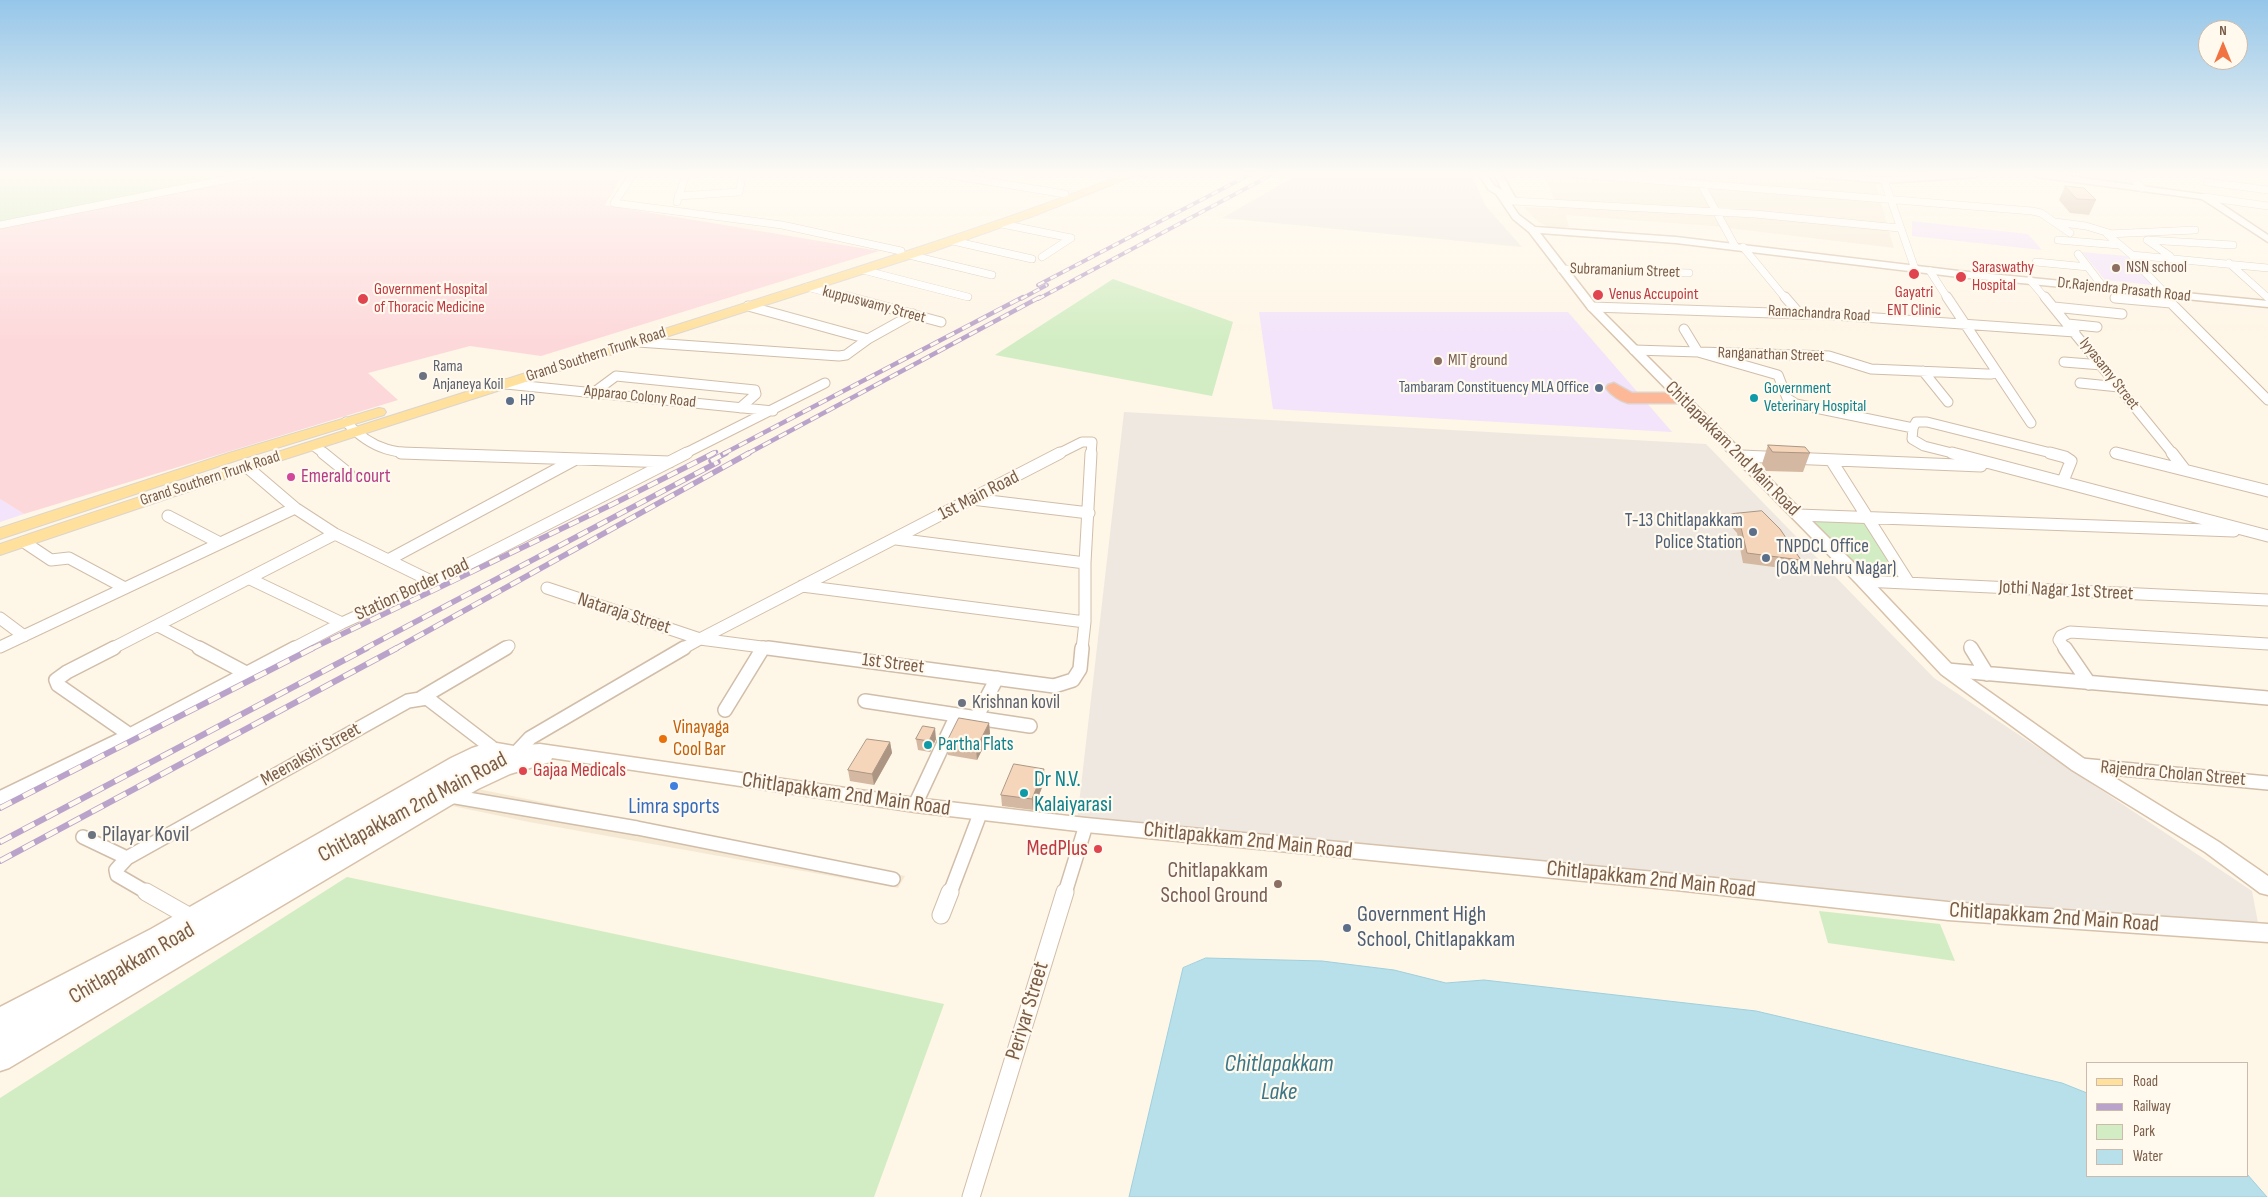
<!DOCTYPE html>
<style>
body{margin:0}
#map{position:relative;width:2268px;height:1197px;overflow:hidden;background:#fef6e6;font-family:"Sofia Sans Condensed",sans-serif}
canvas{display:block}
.legend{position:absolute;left:2086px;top:1062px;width:162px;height:115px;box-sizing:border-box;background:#fff9ee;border:1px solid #cabbac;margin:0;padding:6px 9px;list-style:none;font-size:15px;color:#7a5d48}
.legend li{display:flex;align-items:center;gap:10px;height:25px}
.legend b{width:25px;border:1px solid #cabbac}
.north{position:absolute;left:2198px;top:20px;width:50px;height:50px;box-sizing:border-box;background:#fff9ee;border:1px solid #cabbac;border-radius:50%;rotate:0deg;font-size:14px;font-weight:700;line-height:20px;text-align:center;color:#7a5d48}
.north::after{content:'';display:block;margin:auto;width:18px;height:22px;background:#f27342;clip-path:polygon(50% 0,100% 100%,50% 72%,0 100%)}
</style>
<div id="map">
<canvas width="2268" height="1197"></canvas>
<ul class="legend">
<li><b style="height:6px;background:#ffe09c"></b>Road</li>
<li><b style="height:6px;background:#baa3ca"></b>Railway</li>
<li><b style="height:14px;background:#d2edc3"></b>Park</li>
<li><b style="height:14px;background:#b8e0ea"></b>Water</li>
</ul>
<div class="north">N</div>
</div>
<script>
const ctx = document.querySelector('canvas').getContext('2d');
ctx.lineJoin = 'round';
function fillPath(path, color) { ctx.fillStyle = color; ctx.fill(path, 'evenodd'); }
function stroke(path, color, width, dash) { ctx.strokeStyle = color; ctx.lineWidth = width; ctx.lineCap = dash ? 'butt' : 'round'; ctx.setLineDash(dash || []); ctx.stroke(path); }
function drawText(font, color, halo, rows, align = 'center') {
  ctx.font = font + ' "Sofia Sans Condensed",sans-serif'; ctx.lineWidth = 4.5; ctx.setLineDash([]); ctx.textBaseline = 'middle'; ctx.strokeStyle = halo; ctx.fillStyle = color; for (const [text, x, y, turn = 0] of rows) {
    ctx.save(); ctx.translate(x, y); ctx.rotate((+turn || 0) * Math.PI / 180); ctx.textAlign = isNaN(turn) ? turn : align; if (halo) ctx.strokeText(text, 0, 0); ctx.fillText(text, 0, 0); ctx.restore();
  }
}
const residential = new Path2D(`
 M1543,174H1619L1621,176L1679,179L1678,174H1802L1875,182L1894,248L1711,226L1566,215L1569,227L1550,228L1538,222L1524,207L1559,209Z
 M1846,174H1997L1927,179H1884Z
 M468,787L905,876L898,888L529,822L438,803Z`);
const industrial = new Path2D(`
 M1299,174H1471L1485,205L1522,247L1222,218Z
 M1124,412L1706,444L1934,678L2252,891L2258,923L2268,933L1077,821Z`);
const education = new Path2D(`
 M2082,174H2127L2137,185L2086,178Z
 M1912,221L2028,234L2042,250L1912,236Z
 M2082,252L2127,256L2152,285L2105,280Z
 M1259,312H1568L1672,432L1273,409Z
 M0,499L24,514L0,522Z`);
const medical = new Path2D(`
 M266,174H623L605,205L879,251L541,356L470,346L368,373L398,400L24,514L0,499V229Z`);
const green = new Path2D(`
 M0,174H234L2,221H0Z
 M1113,279L1233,322L1212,396L995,355Z
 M1810,520L1865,521L1899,578L1864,577Z
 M347,877L944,1004L874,1197H0V1098Z
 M1819,911L1940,924L1955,961L1828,943Z`);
const water = new Path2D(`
 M1206,958L1322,961L1394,970L1446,983L1484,980L1756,1011L2062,1083L2087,1093V1176H2247V1174L2267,1197H1129L1183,968Z`);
const streetFar4 = new Path2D(`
 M633,174L614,203L782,225L901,251
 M944,174L1065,194
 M1107,174H1110
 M1577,174L2032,211L2041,213L2070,233
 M2129,174L2142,188
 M1884,180L1915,269
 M2207,182L2268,190
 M1701,184L1735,246
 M678,196L739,192L743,174
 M2205,197L2268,206
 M1513,201L1755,214L1899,228
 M677,202L686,174
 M2055,222L2086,226L2109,233
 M1002,224L1071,238
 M0,225L253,174
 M2058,240L2119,245
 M953,241L1032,259
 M1743,247L1786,299
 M2078,254L2104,288
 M909,255L992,275
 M2132,255L2107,234L2195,230
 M2170,256L2147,240L2233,245
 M1042,257L1071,238
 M2036,262L2088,267
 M2229,263L2268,298
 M1561,269L1689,273
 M863,270L968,297
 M1930,271L1948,299
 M2030,280L2046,299
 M807,287L852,299
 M2162,294L2167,299
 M2166,294L2139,266L2132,255L2268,268
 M2115,298L2123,299`);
const streetFar3 = new Path2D(`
 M847,297L941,322
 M1785,297L1798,312
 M1947,297L2031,423
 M2045,297L2173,454
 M2165,297L2268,400
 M2115,298L2171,303
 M748,306L868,339
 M1592,307L1834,315L2075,332
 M2054,307L2122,314
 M2068,324L2097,327
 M1684,329L1698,352L1778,375L1787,398L1796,404L1913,428L1912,439L1924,446L1956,454
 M638,342L839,356L846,355L868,339L913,314
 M1634,350L1829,356L1871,369L1987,374H1992L1994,371
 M2064,362L2102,365
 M1923,371L1948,402
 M2080,383L2119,387
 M506,384L773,411
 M593,393L616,376L755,390L756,394L740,408
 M346,422C376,454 398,453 439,454
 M1913,428L1916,422H1927L2055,454
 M314,446L325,454
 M2115,453L2121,454
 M684,454L825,383
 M1058,454L1082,442H1092L1091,454`);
const streetFar2 = new Path2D(`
 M323,453L349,474
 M401,453L670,462
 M1952,453L2268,536
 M2050,453L2065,457L2071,461L2063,481
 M2116,453L2268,491
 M2172,453L2185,470
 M1741,456L1981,466
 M1831,460L1909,583
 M247,467L295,508L335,534L433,582
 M972,499L1089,513
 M1798,515L2234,531
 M168,516L220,543
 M896,539L1085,563
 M24,542L51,560L69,558L125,588
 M388,560L576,459
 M250,579L342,623
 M1863,581L2268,600
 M802,586L1085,622
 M547,588L700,639
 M0,618L24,636
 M158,626L202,649
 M700,639L777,649
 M700,639L1060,453
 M1970,646L1972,649
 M0,647L295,508
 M111,649L335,534
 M292,649L342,623L433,582L687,453
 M503,649L509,646
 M682,649L700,639
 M763,649L764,647
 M1082,649L1085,622V563L1091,453
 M2065,649L2059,640L2061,636L2070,632L2268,644`);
const streetFar1 = new Path2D(`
 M114,648L67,672L56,680L58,685L130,735
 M199,648L246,673
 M768,648L1054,686L1073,680L1080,669L1082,648
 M1971,648L1987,674
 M2065,648L2089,683
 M1947,670L2268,698
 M421,698L506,648
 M865,701L1030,726
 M725,710L763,648
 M976,718L997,678
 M516,753L530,738L684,648
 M2081,765L2268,783
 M450,796L637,828L893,879
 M0,798L130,735L295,648
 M915,805L957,715
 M83,837L127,858
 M148,893L117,875L116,870L127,858L408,701L427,698L491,747
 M950,893L980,814
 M1065,893L1086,825`);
const street = new Path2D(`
 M146,892L190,917
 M941,915L950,892
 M971,1197L1065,892`);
const secondary = new Path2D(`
 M1138,174H1149L1145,177Z
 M1478,174H1486L1495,186L1502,190L1494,174H1502L1516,199L1510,202L1519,215L1535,227L1676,237L1959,271L2268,301V307L1959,277L1676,243L1540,233L1596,305L1869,578L1953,666L2086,760L2219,842L2268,876V895L2260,893L2205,852L2072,770L1941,674L1857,584L1588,309L1529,232L1513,219L1496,194L1489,190Z
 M1814,174C1837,171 1860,177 1883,177C1916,178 1948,170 1980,174L1976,177L1884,183L1818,177Z
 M2033,174H2053L2208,195L2268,235V242L2202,199L2037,177Z
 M491,742L514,746L540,744L915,798L1086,818L1676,874L1948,902L2268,924V942L1948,920L1676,890L1086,832L915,812L552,758L550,762L510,774L478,789L9,1068L0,1071V1007L151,929L451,758L472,748Z`);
const primary = new Path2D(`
 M1125,174H1138L1036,215L934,251L276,462L0,555V544C233,464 468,392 702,317C844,271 987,228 1125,174Z
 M379,408L384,409L386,412L384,415L241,459L0,539V528L229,453Z`);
const highway = new Path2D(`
 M1614,383L1632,393H1682L1688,394L1690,398L1688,402L1682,403H1628C1620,401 1611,395 1606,388L1608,385Z`);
const railFar3 = new Path2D(`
 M1038,285L1251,174
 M1021,299L1047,285
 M1038,299L1273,174`);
const railFar2 = new Path2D(`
 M711,454L716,452
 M723,454L1023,297
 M747,454L1040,297`);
const railFar1 = new Path2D(`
 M711,461L726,453
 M311,649L613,504L714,453
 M364,649L718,462
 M395,649L749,453`);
const rail = new Path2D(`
 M0,808L313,648
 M0,842L367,648
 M0,861L397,648`);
const wall = new Path2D(`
 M2065,186L2096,200L2089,215L2070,213L2059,200Z
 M1768,445L1810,453L1803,472L1766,471L1762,464Z
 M1732,514L1801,560L1797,570L1743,563L1737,533L1729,524Z
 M989,723L990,734L977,760L948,755L946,744Z
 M916,739H936L930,752L918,750Z
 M890,742L892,753L874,785L850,781L848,770Z
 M1044,769L1045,780L1033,810L1002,806L1001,795Z`);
const shadedWall = new Path2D(`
 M989,723L990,734L977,760L976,749Z
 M935,728L936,739L930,752L929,741Z
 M890,742L892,753L874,785L872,774Z
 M1044,769L1045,780L1033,810L1032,799Z`);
const building = new Path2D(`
 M2065,186L2084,188L2096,200L2077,199Z
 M1768,445L1805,447L1810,453L1773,452Z
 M1762,511L1780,529L1801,560L1747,553L1740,523L1732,514Z
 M959,718L989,723L976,749L946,744Z
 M923,726L935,728L929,741L916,739Z
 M867,739L890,742L872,774L848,770Z
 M1014,764L1044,769L1032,799L1001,795Z`);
const markers = [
 [2116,268,5,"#8d6e63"],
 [1914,274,6,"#e0444e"],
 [1961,277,6,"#e0444e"],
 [1598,295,6,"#e0444e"],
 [363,299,6,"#e0444e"],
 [1438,361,5,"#8d6e63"],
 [423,376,5,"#6b7280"],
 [1599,388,5,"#5c6f8a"],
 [1754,398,5,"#0f9aa8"],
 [510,401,5,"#5c6f8a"],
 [291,477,5,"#d1479c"],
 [1753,532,5,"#5c6f8a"],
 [1766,558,5,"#5c6f8a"],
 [962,703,5,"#6b7280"],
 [663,739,5,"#e8710a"],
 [928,745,5,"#0f9aa8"],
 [523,771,5,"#e0444e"],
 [674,786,5,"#3f7fe0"],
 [1024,793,5,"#0f9aa8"],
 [92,835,5,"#6b7280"],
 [1098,849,5,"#e0444e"],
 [1278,884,5,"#8d6e63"],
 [1347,928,5,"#5c6f8a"]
];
const farHealthnames = [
 ["Saraswathy",1972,268],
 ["Hospital",1972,286],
 ["Government Hospital",374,290],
 ["of Thoracic Medicine",374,308],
 ["Gayatri",1914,293,"center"],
 ["ENT Clinic",1914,311,"center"],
 ["Venus Accupoint",1609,295]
];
const farEducationnames = [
 ["NSN school",2126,268],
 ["MIT ground",1448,361]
];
const farStreetnames = [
 ["Subramanium Street",1625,271,2],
 ["Dr.Rajendra Prasath Road",2124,290,6],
 ["kuppuswamy Street",874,305,15],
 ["Ramachandra Road",1819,314,3],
 ["Grand Southern Trunk Road",596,355,-18],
 ["Ranganathan Street",1771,355,2],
 ["Iyyasamy Street",2109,374,52],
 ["Apparao Colony Road",640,397,6],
 ["Grand Southern Trunk Road",210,479,-18]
];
const farWorshipnames = [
 ["Rama",433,367],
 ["Anjaneya Koil",433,385]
];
const farServicenames = [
 ["Tambaram Constituency MLA Office",1589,388],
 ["HP",520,401,"left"]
];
const farCulturenames = [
 ["Government",1764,389],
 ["Veterinary Hospital",1764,407]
];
const streetNames = [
 ["Chitlapakkam 2nd Main Road",1732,449,45],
 ["1st Main Road",979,496,-27],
 ["Station Border road",412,590,-25],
 ["Jothi Nagar 1st Street",2066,591,3],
 ["Nataraja Street",624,614,18],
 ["1st Street",893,664,7],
 ["Meenakshi Street",311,755,-29],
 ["Rajendra Cholan Street",2173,774,5]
];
const hotelNames = [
 ["Emerald court",301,477]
];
const serviceNames = [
 ["T-13 Chitlapakkam",1743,521],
 ["Police Station",1743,543],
 ["TNPDCL Office",1776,547,"left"],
 ["(O&M Nehru Nagar)",1776,569,"left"]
];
const worshipNames = [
 ["Krishnan kovil",972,703]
];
const foodNames = [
 ["Vinayaga",673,728],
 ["Cool Bar",673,750]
];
const cultureNames = [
 ["Partha Flats",938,745]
];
const healthNames = [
 ["Gajaa Medicals",533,771]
];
const nearCulturenames = [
 ["Dr N.V.",1034,780],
 ["Kalaiyarasi",1034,805]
];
const nearStreetnames = [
 ["Chitlapakkam 2nd Main Road",846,795,8],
 ["Chitlapakkam 2nd Main Road",413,808,-28],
 ["Chitlapakkam 2nd Main Road",1248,841,6],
 ["Chitlapakkam 2nd Main Road",1651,880,6],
 ["Chitlapakkam 2nd Main Road",2054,918,4],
 ["Chitlapakkam Road",132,964,-30],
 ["Periyar Street",1028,1011,-73]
];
const nearShopnames = [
 ["Limra sports",674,807]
];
const nearWorshipnames = [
 ["Pilayar Kovil",102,835]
];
const nearHealthnames = [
 ["MedPlus",1088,849]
];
const nearEducationnames = [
 ["Chitlapakkam",1268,871],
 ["School Ground",1268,896]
];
const nearServicenames = [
 ["Government High",1357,915],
 ["School, Chitlapakkam",1357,940]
];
const nearWaternames = [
 ["Chitlapakkam",1279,1065],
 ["Lake",1279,1093]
];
fillPath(residential, '#f6e9d4');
fillPath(industrial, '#eee8e0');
fillPath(education, '#f3e3fb');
fillPath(medical, '#fdd8db');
fillPath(green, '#d2edc3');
fillPath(water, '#b8e0ea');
stroke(water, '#9ecfdd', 1);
stroke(streetFar4, '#d1beaa', 8);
stroke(streetFar3, '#d1beaa', 11);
stroke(streetFar2, '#d1beaa', 13);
stroke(streetFar1, '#d1beaa', 16);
stroke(street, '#d1beaa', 19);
stroke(secondary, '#d7c1aa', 3);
stroke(primary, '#dcd5cf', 2);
stroke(highway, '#dcd5cf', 3);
stroke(streetFar4, '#fff', 7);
stroke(streetFar3, '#fff', 9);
stroke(streetFar2, '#fff', 11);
stroke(streetFar1, '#fff', 13);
stroke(street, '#fff', 17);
fillPath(secondary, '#fff');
fillPath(primary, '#ffe09c');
fillPath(highway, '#fdb898');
stroke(railFar3, '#baa3ca', 4);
stroke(railFar2, '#baa3ca', 4.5);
stroke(railFar1, '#baa3ca', 5.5);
stroke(rail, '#baa3ca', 6);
stroke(railFar3, '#fff9ee', 2.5, [7]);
stroke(railFar2, '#fff9ee', 3, [9]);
stroke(railFar1, '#fff9ee', 4, [11]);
stroke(rail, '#fff9ee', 4.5, [13]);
fillPath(wall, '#d4b8a1');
fillPath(shadedWall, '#ac9683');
fillPath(building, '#f6d6bb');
stroke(building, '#ac9683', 1);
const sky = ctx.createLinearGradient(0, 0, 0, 341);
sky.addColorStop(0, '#95c6e9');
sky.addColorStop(0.51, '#fffbf4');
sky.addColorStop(1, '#fffbf400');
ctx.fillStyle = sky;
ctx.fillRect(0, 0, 2268, 341);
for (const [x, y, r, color] of markers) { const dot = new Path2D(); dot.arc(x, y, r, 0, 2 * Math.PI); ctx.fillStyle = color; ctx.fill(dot); stroke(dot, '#fff9ee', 2); }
drawText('16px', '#be3a42', '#fff9ee', farHealthnames, 'left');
drawText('16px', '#785e54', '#fff9ee', farEducationnames, 'left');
drawText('16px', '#7a5d48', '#fff9ee', farStreetnames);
drawText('16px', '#5b616d', '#fff9ee', farWorshipnames, 'left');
drawText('16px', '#4e5e75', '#fff9ee', farServicenames, 'right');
drawText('16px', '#0d838f', '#fff9ee', farCulturenames, 'left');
drawText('19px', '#7a5d48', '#fff9ee', streetNames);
drawText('19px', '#b23c85', '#fff9ee', hotelNames, 'left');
drawText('19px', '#4e5e75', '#fff9ee', serviceNames, 'right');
drawText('19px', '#5b616d', '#fff9ee', worshipNames, 'left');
drawText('19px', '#c56008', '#fff9ee', foodNames, 'left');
drawText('19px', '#0d838f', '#fff9ee', cultureNames, 'left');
drawText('19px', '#be3a42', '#fff9ee', healthNames, 'left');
drawText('22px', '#0d838f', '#fff9ee', nearCulturenames, 'left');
drawText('22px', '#7a5d48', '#fff9ee', nearStreetnames);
drawText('22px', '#366cbe', '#fff9ee', nearShopnames);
drawText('22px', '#5b616d', '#fff9ee', nearWorshipnames, 'left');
drawText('22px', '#be3a42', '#fff9ee', nearHealthnames, 'right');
drawText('22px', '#785e54', '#fff9ee', nearEducationnames, 'right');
drawText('22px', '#4e5e75', '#fff9ee', nearServicenames, 'left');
drawText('italic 24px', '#3c7788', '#fff9ee', nearWaternames);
</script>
